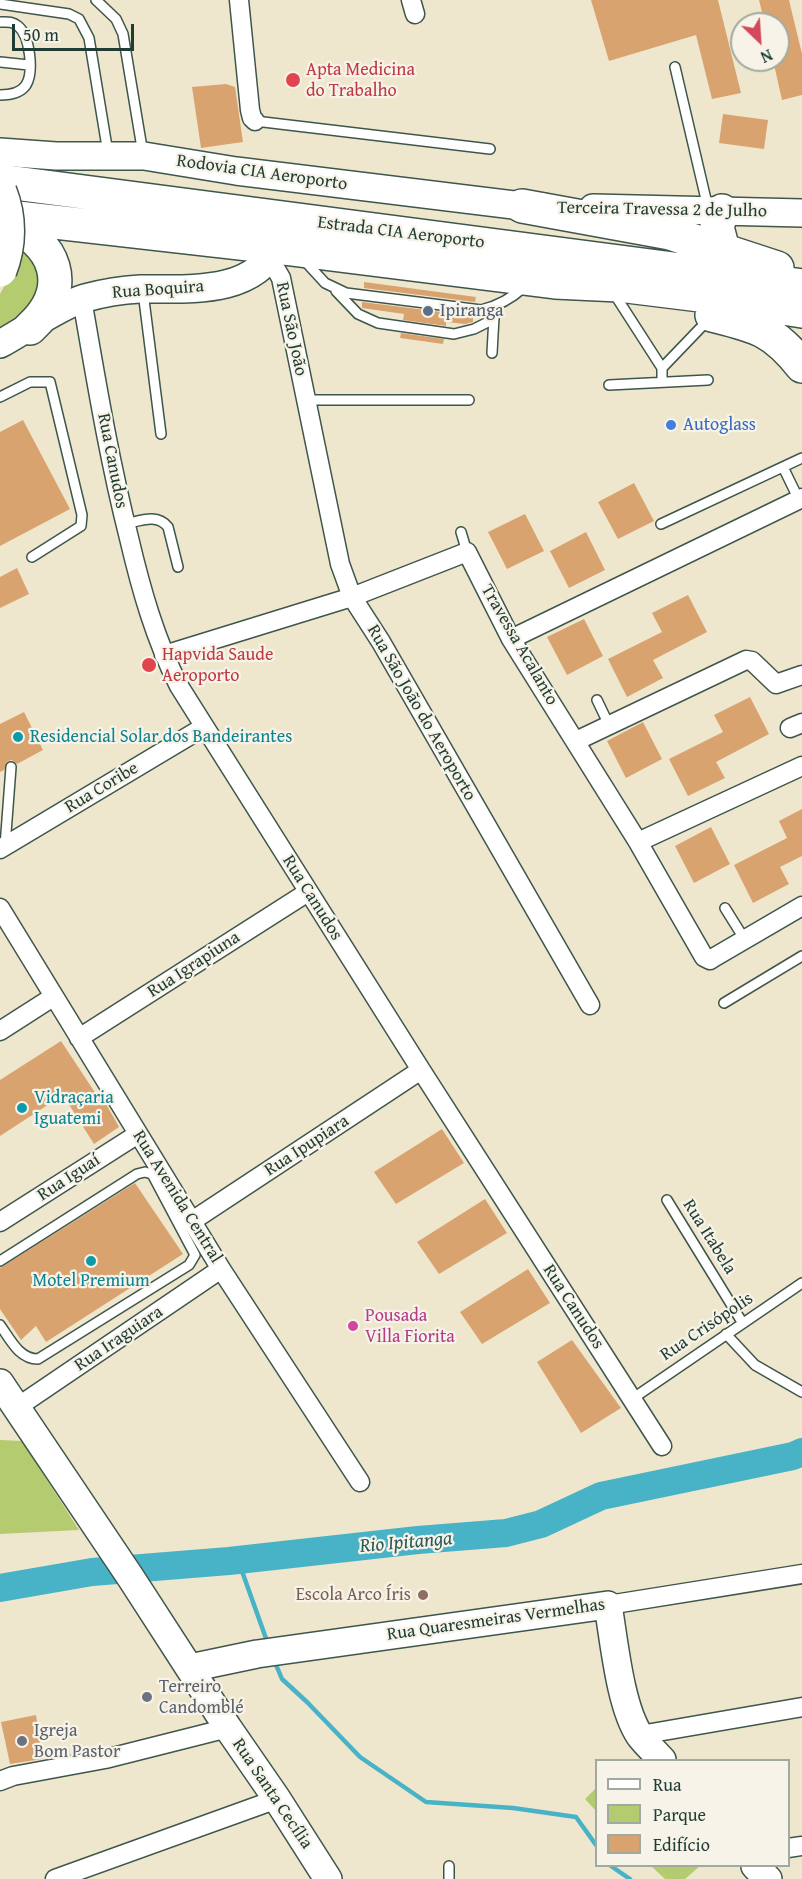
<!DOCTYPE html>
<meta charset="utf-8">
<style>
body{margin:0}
#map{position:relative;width:802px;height:1879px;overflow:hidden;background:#efe7cd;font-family:"Gentium Book Plus",serif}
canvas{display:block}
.legend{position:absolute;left:595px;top:1759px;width:195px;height:108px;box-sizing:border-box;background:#f7f3e8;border:2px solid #a1aaa0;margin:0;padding:8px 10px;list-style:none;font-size:18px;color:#1f3d34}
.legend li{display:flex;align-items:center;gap:12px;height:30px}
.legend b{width:30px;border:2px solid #a1aaa0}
.north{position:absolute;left:730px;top:12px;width:60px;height:60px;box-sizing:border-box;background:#f7f3e8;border:2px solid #a1aaa0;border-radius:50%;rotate:155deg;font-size:16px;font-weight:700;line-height:24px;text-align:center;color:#1f3d34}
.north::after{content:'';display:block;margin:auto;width:21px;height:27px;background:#d1495b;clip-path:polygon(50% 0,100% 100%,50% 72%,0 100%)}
.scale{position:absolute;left:12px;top:24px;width:122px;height:27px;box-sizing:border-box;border:3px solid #1f3d34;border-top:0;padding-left:8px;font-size:18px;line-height:21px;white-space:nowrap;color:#1f3d34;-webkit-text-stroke:4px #f7f3e8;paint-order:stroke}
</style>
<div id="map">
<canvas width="802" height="1879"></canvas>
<ul class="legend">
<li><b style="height:8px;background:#fff"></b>Rua</li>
<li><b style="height:16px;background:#b5cb6f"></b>Parque</li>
<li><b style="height:16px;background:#d9a370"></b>Edifício</li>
</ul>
<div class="north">N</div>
<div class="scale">50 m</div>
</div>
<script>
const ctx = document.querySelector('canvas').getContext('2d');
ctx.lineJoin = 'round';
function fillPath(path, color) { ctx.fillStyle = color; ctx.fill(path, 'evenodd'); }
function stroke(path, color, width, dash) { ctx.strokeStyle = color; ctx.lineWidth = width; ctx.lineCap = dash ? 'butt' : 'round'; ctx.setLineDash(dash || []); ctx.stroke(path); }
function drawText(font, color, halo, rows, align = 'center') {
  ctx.font = font + ' "Gentium Book Plus",serif'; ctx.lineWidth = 4.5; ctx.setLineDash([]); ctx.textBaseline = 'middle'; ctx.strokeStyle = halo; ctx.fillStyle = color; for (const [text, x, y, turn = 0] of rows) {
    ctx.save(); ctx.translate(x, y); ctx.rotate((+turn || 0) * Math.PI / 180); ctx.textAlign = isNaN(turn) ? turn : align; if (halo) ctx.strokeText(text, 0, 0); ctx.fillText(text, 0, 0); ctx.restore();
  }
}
const green = new Path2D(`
 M19,232L47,290L0,335V294L10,275Z
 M0,1440L22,1441L79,1530L0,1534Z
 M596,1788V1811L585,1799Z
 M651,1866H700L685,1879H665Z`);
const stream = new Path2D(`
 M238,1560L268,1644
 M274,1660L282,1679L307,1702L360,1757L426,1802L513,1808L576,1817L596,1845
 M611,1866L630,1879`);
const river = new Path2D(`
 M0,1588L92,1572L229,1561L418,1540L506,1533L541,1524L601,1496L793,1456L802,1452`);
const building = new Path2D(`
 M591,0H718L741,93L712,99L696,35L609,61Z
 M759,0H789L802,54V95L782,100L773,60H778V24H765Z
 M226,84L235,87L243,142L201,148L192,87Z
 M723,114L768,120L764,149L719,143Z
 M364,282L476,297L475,302L364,288Z
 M362,302L473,316V322L465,324L446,322V326L403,320L404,314L362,308Z
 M401,333L444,339L443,344L400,338Z
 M23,420L70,509L0,546V432Z
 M634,483L654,521L618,539L598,502Z
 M525,514L544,551L507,569L488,532Z
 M586,532L605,570L569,588L550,551Z
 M17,568L29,594L0,608V577Z
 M688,595L707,632L653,660L663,678L627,697L608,659L662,632L652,613Z
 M584,619L603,656L567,675L547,637Z
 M750,697L769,734L716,762L725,778L688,796L669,759L723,732L714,715Z
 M24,712L43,750L17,764L12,760L8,761L4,770L0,772V724Z
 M643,722L662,759L626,778L607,741Z
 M802,809V856L780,867L789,884L753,903L734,865L787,838L779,821Z
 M711,827L730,864L694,883L675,846Z
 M61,1041L98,1097L101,1095L119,1127L94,1144L63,1095L0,1136V1080Z
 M442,1129L464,1163L396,1204L374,1172Z
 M135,1183L183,1254L46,1342L36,1326L21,1340L0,1309V1268Z
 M485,1199L507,1233L439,1274L417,1242Z
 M528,1269L550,1303L482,1344L460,1312Z
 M572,1340L621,1408L581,1433L537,1362Z
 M36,1715L42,1759L10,1764L1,1722Z`);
const lane = new Path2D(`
 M96,0L116,19L123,34L143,154
 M0,4L69,14L79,19L89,38L108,153
 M0,22C7,22 12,21 18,26C30,36 34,72 26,85C20,94 9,95 0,95
 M0,62L29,65
 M675,67L708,208
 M255,121L490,149
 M303,259L325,283L346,293L481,310C498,306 511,299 524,287
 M336,291L358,314L378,323L454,334L474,329L494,319
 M143,292L161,434
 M615,295L662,368V381
 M492,353L494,317
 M662,368L709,319
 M609,385L708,380
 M0,397L30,382H50L82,515L81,526L32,557
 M306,400H469
 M783,467L799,500
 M125,524C140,521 157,513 168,527L178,567
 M661,524L802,458
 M461,532L467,552
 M597,700L609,725
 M5,846L11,767
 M725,908L745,940
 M724,1003L802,956
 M667,1200L742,1322
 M0,1261L137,1174L145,1172L152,1174L195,1255L189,1265L38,1359C19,1359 10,1339 0,1325
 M726,1334L755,1365L802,1392
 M632,1399L802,1283
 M449,1879V1866`);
const street = new Path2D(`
 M239,0L250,110L252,118L255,121
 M411,0L415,14
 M270,259L281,278L340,564L352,597L381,642L590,1005
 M82,299C96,380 109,459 129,538C141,589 155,639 179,686L421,1070L662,1446
 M511,639L802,498
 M164,655L352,597L467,552L511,639L638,842L704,957L710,960L713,958L802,906
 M790,728L802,723
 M576,741L746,660L752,661L776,684L802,675
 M638,842L802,766
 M0,849L204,727
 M0,908L221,1269L360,1482
 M0,1031L53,997
 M79,1038L308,892
 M192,1221L421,1070
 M0,1222L138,1134
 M16,1408L221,1269
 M608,1605L802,1574
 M640,1735L802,1707
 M0,1781L13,1776L105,1759L228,1728
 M788,1848L802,1846
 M55,1879L277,1799`);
const secondary = new Path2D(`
 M0,152L56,156H144L236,171L522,206L543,207
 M593,208L802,213
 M0,344C24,331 61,305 85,298C103,293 122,290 140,289C188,288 250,296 277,247
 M0,1383L131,1578L228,1728L277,1799L328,1879
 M190,1668L257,1654L608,1605C614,1640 620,1707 640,1736C647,1745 655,1752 662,1760
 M755,1866L768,1879`);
const highway = new Path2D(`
 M0,181L802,286
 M522,206L670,233L777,268
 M722,211L717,227L723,250
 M0,216L293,249L555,282L619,285L708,296L802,311
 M4,221C56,241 74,288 30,328
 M712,315C756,326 773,329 802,366`);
const highwayBridge = new Path2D(`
 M0,192C10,217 10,245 0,270`);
const markers = [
 [293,80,8,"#e0444e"],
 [428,311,6,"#5c6f8a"],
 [671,425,6,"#3f7fe0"],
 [149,665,8,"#e0444e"],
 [18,737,6,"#0f9aa8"],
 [22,1108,6,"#0f9aa8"],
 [91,1261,6,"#0f9aa8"],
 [353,1326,6,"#d1479c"],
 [423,1595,6,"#8d6e63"],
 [147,1697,6,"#6b7280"],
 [22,1741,6,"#6b7280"]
];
const healthNames = [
 ["Apta Medicina",306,70],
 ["do Trabalho",306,91],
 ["Hapvida Saude",162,655],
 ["Aeroporto",162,676]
];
const streetNames = [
 ["Rodovia CIA Aeroporto",262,173,8],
 ["Terceira Travessa 2 de Julho",662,210,1],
 ["Estrada CIA Aeroporto",401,233,7],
 ["Rua Boquira",158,290,-4],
 ["Rua São João",291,329,78],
 ["Rua Canudos",112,461,79],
 ["Travessa Acalanto",519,645,60],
 ["Rua São João do Aeroporto",421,713,60],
 ["Rua Coribe",102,788,-31],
 ["Rua Canudos",312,898,58],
 ["Rua Igrapiuna",194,965,-33],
 ["Rua Ipupiara",307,1146,-33],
 ["Rua Iguaí",69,1178,-33],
 ["Rua Avenida Central",177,1197,58],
 ["Rua Itabela",709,1237,58],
 ["Rua Canudos",573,1307,57],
 ["Rua Crisópolis",707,1327,-34],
 ["Rua Iraguiara",119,1339,-34],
 ["Rua Quaresmeiras Vermelhas",496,1620,-8],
 ["Rua Santa Cecília",272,1794,56]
];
const serviceNames = [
 ["Ipiranga",440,311]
];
const shopNames = [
 ["Autoglass",683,425]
];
const cultureNames = [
 ["Residencial Solar dos Bandeirantes",30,737],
 ["Vidraçaria",34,1098],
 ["Iguatemi",34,1119],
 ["Motel Premium",91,1281,"center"]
];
const hotelNames = [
 ["Pousada",365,1316],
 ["Villa Fiorita",365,1337]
];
const educationNames = [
 ["Escola Arco Íris",411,1595]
];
const worshipNames = [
 ["Terreiro",159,1687],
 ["Candomblé",159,1708],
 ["Igreja",34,1731],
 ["Bom Pastor",34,1752]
];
const waterNames = [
 ["Rio Ipitanga",406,1543,-5]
];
fillPath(green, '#b5cb6f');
stroke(stream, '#48b3c6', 4.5);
stroke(river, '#48b3c6', 28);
fillPath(building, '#d9a370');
stroke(lane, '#3e564b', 12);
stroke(street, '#3e564b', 21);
stroke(secondary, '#3e564b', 30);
stroke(highway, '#3e564b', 36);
stroke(lane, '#fff', 9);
stroke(street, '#fff', 18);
stroke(secondary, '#fff', 27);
stroke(highway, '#fff', 33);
stroke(highwayBridge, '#3e564b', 36, []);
stroke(highwayBridge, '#fff', 33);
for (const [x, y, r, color] of markers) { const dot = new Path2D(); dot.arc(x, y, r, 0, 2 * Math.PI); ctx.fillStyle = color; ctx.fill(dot); stroke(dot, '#f7f3e8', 2); }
drawText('18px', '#be3a42', '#f7f3e8', healthNames, 'left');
drawText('18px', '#1f3d34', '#f7f3e8', streetNames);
drawText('18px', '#4e5e75', '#f7f3e8', serviceNames, 'left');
drawText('18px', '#366cbe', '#f7f3e8', shopNames, 'left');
drawText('18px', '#0d838f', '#f7f3e8', cultureNames, 'left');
drawText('18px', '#b23c85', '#f7f3e8', hotelNames, 'left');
drawText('18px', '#785e54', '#f7f3e8', educationNames, 'right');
drawText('18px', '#5b616d', '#f7f3e8', worshipNames, 'left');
drawText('italic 20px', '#295a58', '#f7f3e8', waterNames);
</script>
